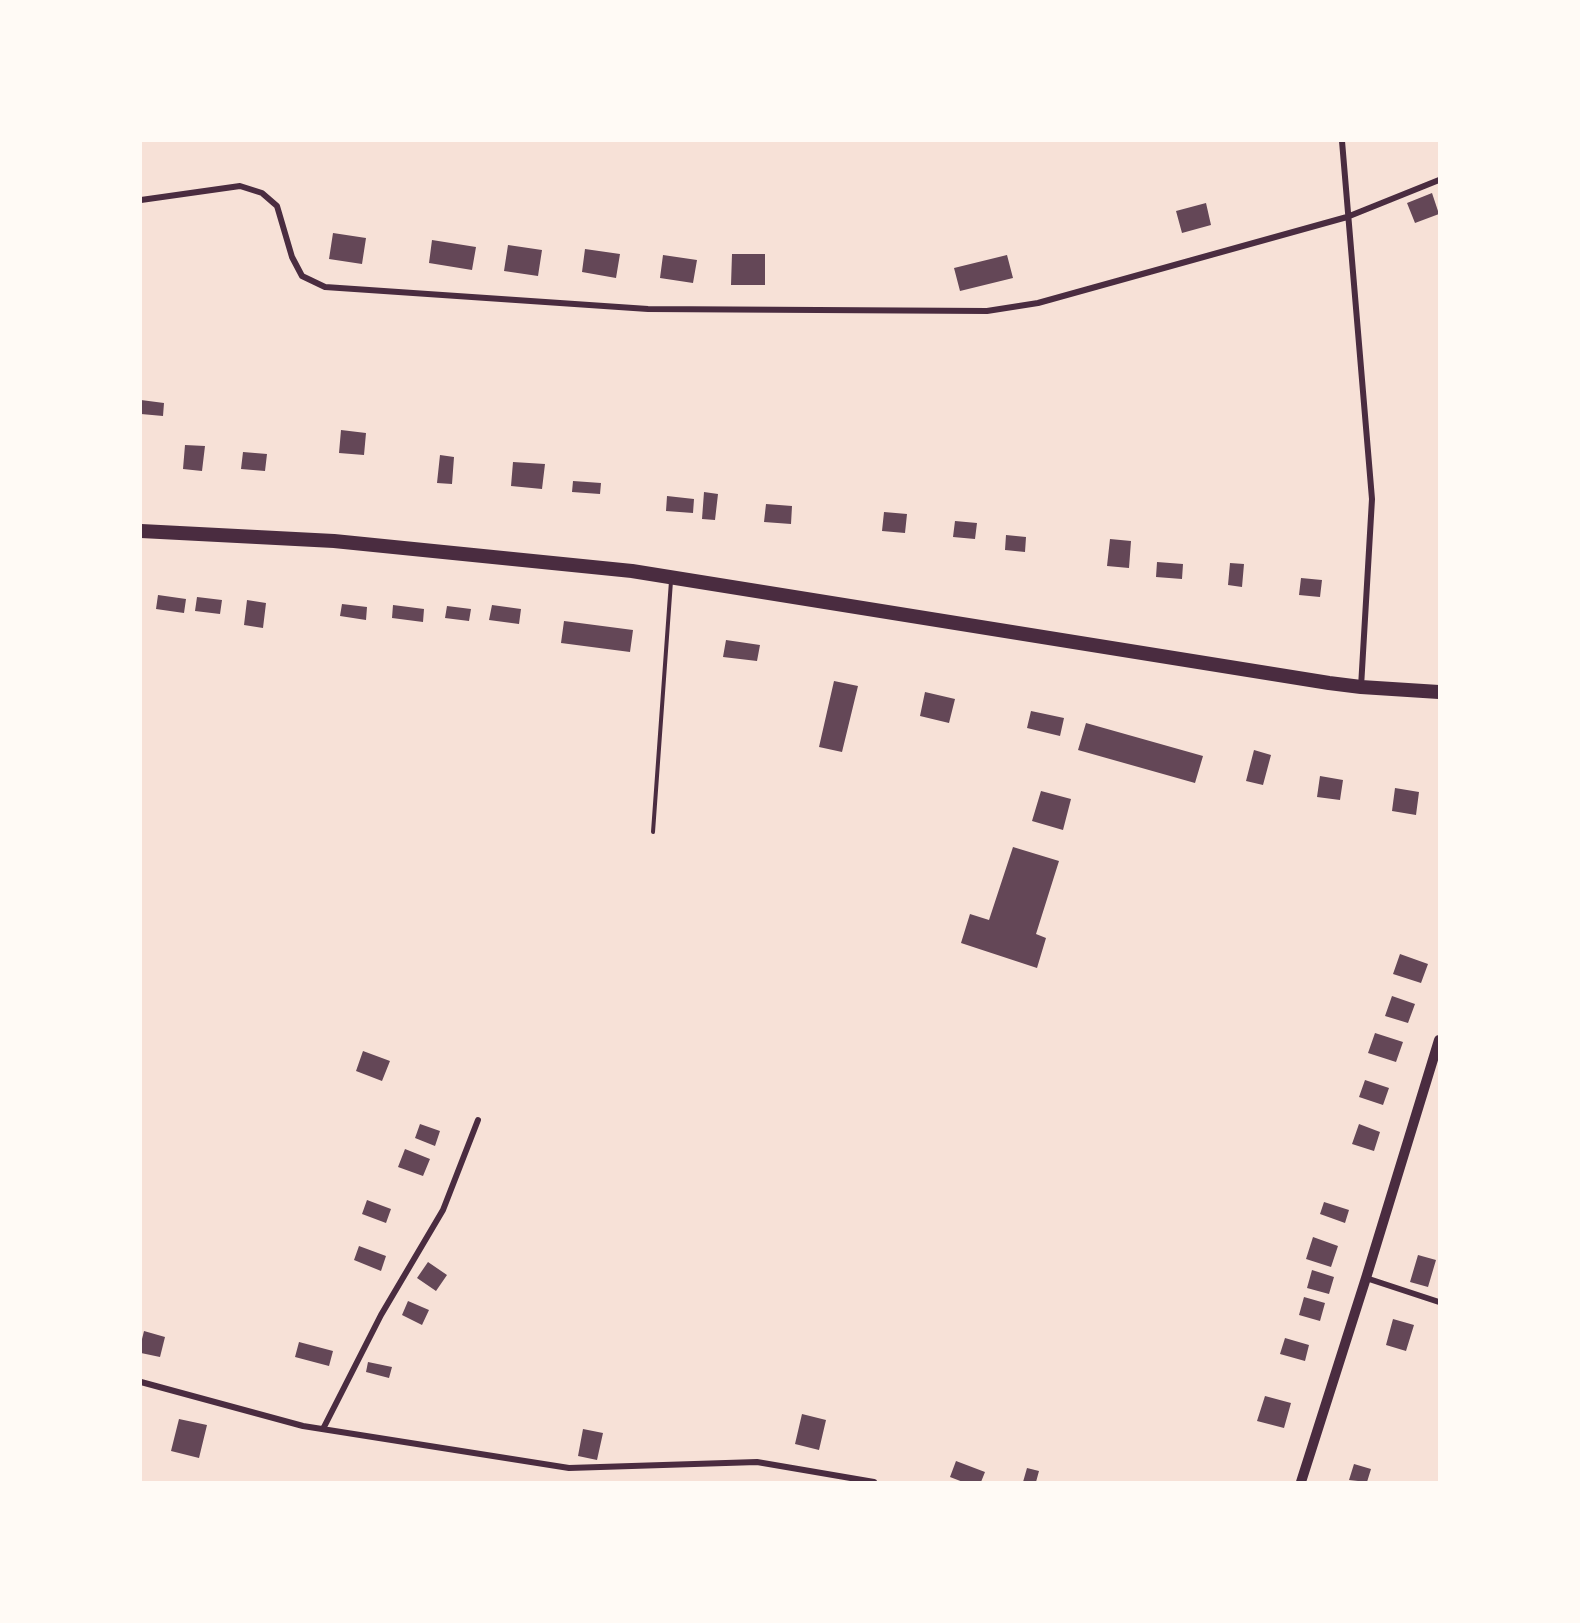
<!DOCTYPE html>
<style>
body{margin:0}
#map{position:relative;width:1580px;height:1623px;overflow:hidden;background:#f7e1d7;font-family:"Sofia Sans Condensed",sans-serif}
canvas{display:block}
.frame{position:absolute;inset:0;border:142px solid #fffaf5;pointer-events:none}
</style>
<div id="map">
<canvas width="1580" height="1623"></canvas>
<div class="frame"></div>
</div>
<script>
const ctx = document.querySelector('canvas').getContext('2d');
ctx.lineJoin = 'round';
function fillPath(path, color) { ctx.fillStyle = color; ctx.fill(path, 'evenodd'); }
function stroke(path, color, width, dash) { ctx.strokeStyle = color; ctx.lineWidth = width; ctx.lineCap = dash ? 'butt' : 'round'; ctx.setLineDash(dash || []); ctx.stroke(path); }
const building = new Path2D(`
 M1432,193L1439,214L1415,223L1407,203Z
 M1206,203L1211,225L1182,233L1176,211Z
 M333,233L366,238L362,264L329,259Z
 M432,240L476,247L472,270L429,263Z
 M508,245L542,250L538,276L504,271Z
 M585,249L620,254L616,278L582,272Z
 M732,254H765V285H731Z
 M663,255L697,260L693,283L660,278Z
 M1007,255L1013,278L960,291L954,268Z
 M141,400L164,403L163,416L141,414Z
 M341,430L366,433L364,455L339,453Z
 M185,445L205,446L202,471L183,469Z
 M243,452L267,454L265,471L241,469Z
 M440,455L454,457L452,484L437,483Z
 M513,462L545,464L542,489L511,486Z
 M573,481L601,483L600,494L572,492Z
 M704,492L718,494L715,520L702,519Z
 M667,496L694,499L693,513L666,511Z
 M766,504L792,506L791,524L764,522Z
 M884,512L907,514L905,533L882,531Z
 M955,521L977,523L975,539L953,537Z
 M1006,535L1026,537L1025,552L1005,550Z
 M1110,539L1131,541L1129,568L1107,566Z
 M1157,562L1183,564L1182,579L1156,577Z
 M1230,563L1244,564L1242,587L1228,585Z
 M1301,578L1322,580L1320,597L1299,595Z
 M158,595L186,599L184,613L156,609Z
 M197,597L222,600L220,614L195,611Z
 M247,600L266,603L263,628L244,625Z
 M342,604L367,607L366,620L340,616Z
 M393,605L424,609L423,622L392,618Z
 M492,605L521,609L519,624L489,620Z
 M447,606L471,609L469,621L445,618Z
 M564,621L633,630L630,652L561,643Z
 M726,640L760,645L757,661L723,657Z
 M834,681L858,686L842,752L819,747Z
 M925,692L955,699L949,723L920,716Z
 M1031,711L1064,718L1060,736L1027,728Z
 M1086,723L1203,756L1195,783L1078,750Z
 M1254,750L1271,755L1263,785L1246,781Z
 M1320,776L1343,780L1340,800L1317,797Z
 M1395,788L1419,792L1416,815L1392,811Z
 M1041,791L1071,799L1063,830L1032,821Z
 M1013,847L1059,861L1036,934L1046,938L1037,968L961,943L970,914L989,920Z
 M1400,954L1428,964L1421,983L1393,974Z
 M1392,996L1415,1004L1408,1023L1385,1016Z
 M1375,1033L1403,1042L1396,1062L1368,1053Z
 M363,1051L390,1061L382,1081L356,1071Z
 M1365,1080L1389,1088L1383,1105L1359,1097Z
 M420,1124L440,1131L435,1146L415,1138Z
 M1359,1124L1380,1132L1374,1151L1352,1144Z
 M405,1149L430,1159L423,1176L398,1167Z
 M367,1200L391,1209L386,1223L362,1214Z
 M1324,1202L1349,1210L1345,1223L1320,1214Z
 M1313,1237L1338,1246L1331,1267L1306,1259Z
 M359,1246L386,1256L381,1271L354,1260Z
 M1418,1255L1436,1260L1428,1287L1410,1282Z
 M428,1262L447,1275L436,1291L417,1278Z
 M1312,1270L1334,1277L1329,1294L1307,1288Z
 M1304,1297L1325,1303L1320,1321L1299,1315Z
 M408,1301L429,1310L422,1325L402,1315Z
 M1393,1319L1414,1325L1406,1351L1386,1345Z
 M144,1331L165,1337L160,1357L141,1353V1343Z
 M1285,1338L1309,1345L1305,1361L1280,1354Z
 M299,1342L333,1351L329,1366L295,1357Z
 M368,1362L392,1367L389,1378L366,1372Z
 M1265,1396L1291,1403L1284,1428L1257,1421Z
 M802,1414L826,1420L819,1450L795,1444Z
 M179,1419L207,1425L199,1458L171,1451Z
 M583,1429L603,1433L597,1460L578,1456Z
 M956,1461L985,1472L981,1482H963L950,1477Z
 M1354,1464L1371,1469L1367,1482L1349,1480Z
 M1027,1468L1039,1471L1036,1482H1023Z`);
const service = new Path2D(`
 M653,832L671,581`);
const minor = new Path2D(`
 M1342,141L1372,499L1361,687
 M141,200L240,186L262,193L277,206L292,257L302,276L325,287L648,309L987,311L1038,303L1347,217L1439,180
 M1366,1278L1439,1302
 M141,1382L303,1426L569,1468L757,1462L874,1482
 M323,1429L381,1315L443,1210L478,1120`);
const tertiary = new Path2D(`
 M1301,1482L1366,1278L1439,1040`);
const trunk = new Path2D(`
 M141,531L334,541L632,571L1329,683L1361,687L1439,692`);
fillPath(building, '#644757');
stroke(service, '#4a2c40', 4);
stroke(minor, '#4a2c40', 6);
stroke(tertiary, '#4a2c40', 10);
stroke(trunk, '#4a2c40', 14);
</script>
